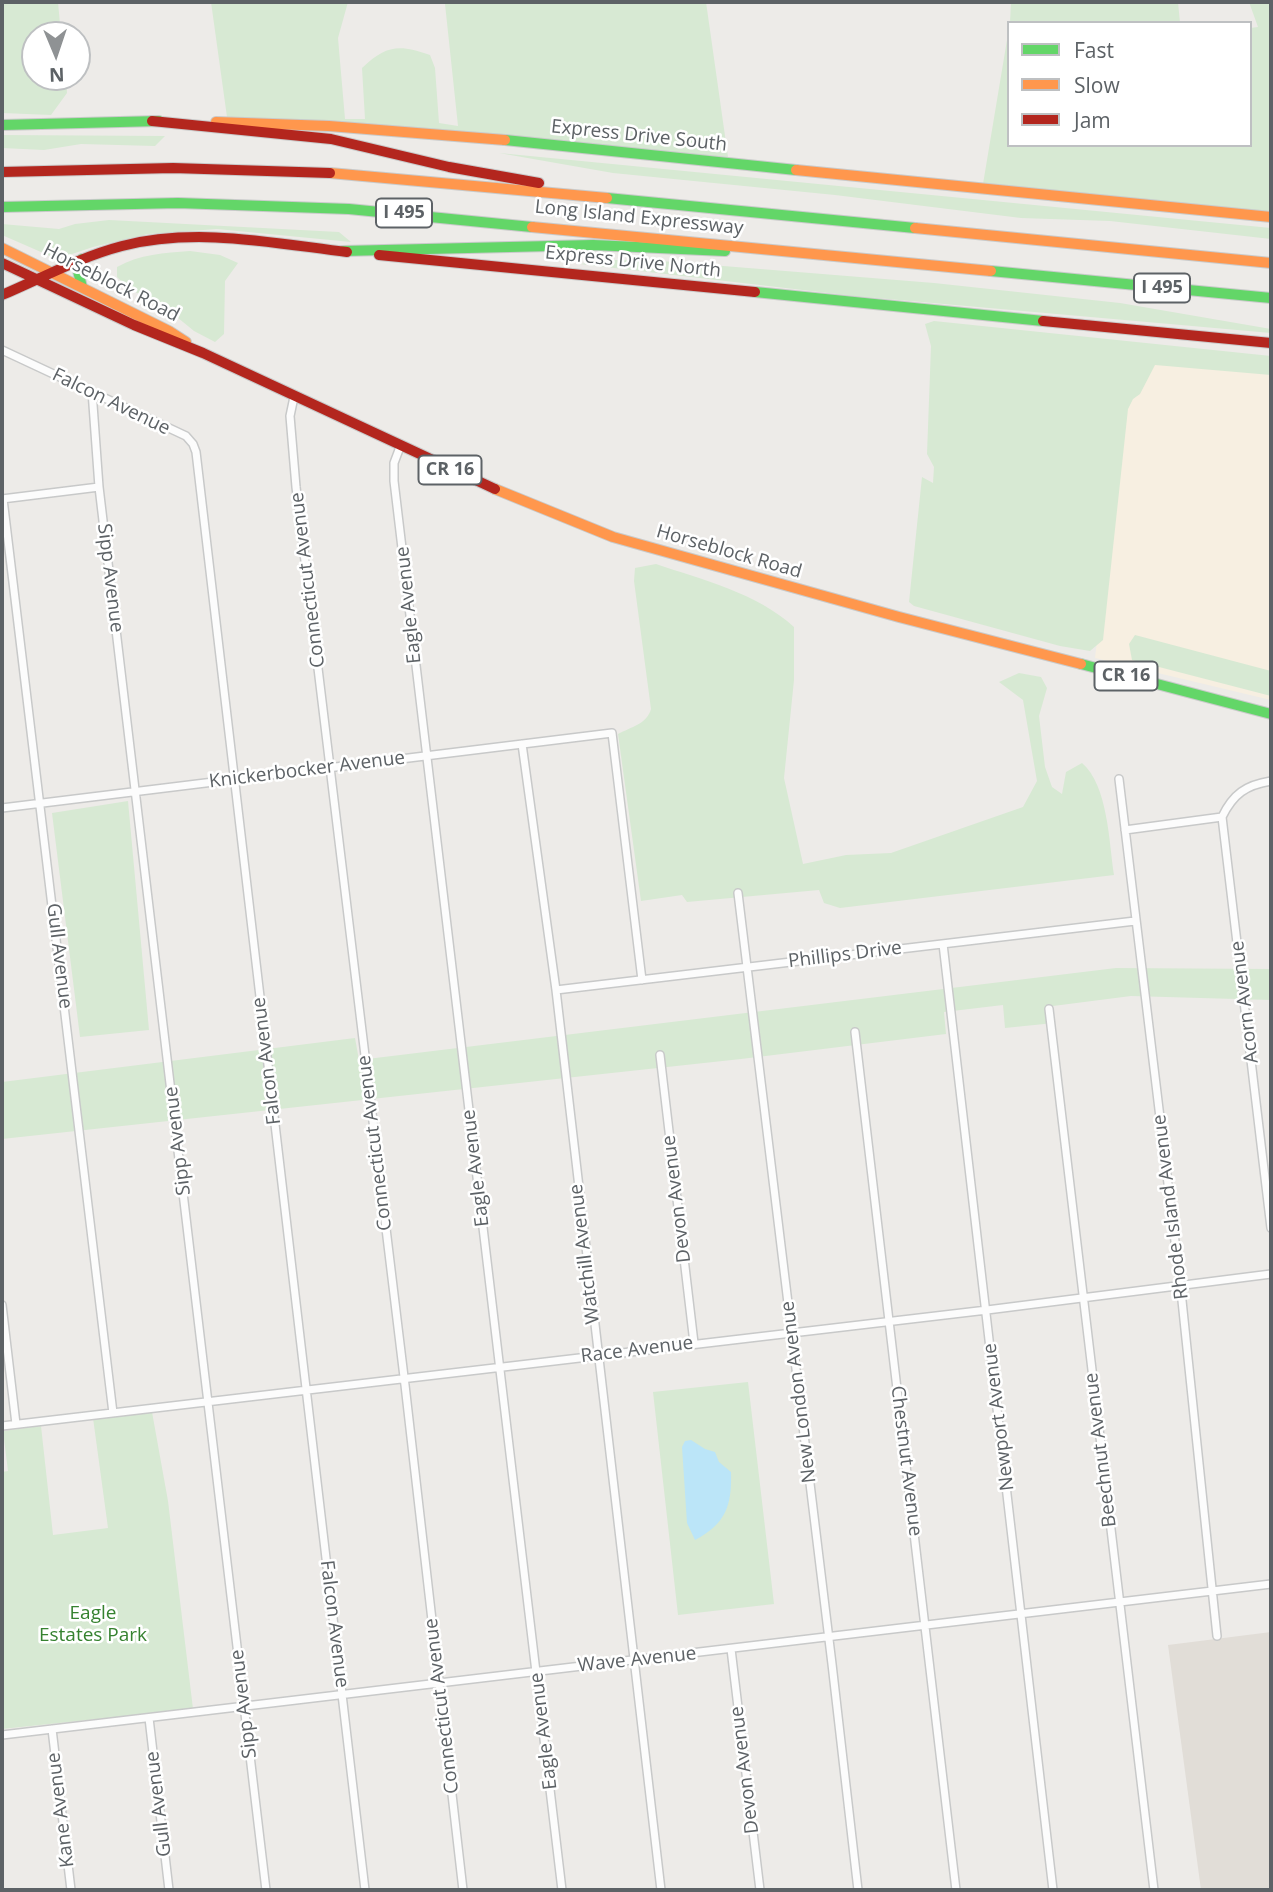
<!DOCTYPE html>
<style>
body{margin:0}
#map{position:relative;width:1273px;height:1892px;overflow:hidden;background:#edebe8;font-family:"Open Sans",sans-serif}
canvas{display:block}
.frame{position:absolute;inset:0;border:4px solid #5d6266;pointer-events:none}
.legend{position:absolute;left:1007px;top:21px;width:245px;height:126px;box-sizing:border-box;background:#fff;border:2px solid #bec0c2;margin:0;padding:9px 12px;list-style:none;font-size:21px;color:#5d6266}
.legend li{display:flex;align-items:center;gap:14px;height:35px}
.legend b{width:35px;border:2px solid #bec0c2}
.north{position:absolute;left:21px;top:21px;width:70px;height:70px;box-sizing:border-box;background:#fff;border:2px solid #bec0c2;border-radius:50%;rotate:178deg;font-size:19px;font-weight:700;line-height:28px;text-align:center;color:#5d6266}
.north::after{content:'';display:block;margin:auto;width:24px;height:32px;background:#8f9294;clip-path:polygon(50% 0,100% 100%,50% 72%,0 100%)}
</style>
<div id="map">
<canvas width="1273" height="1892"></canvas>
<div class="frame"></div>
<ul class="legend">
<li><b style="height:9px;background:#63d668"></b>Fast</li>
<li><b style="height:9px;background:#ff974d"></b>Slow</li>
<li><b style="height:9px;background:#b3261e"></b>Jam</li>
</ul>
<div class="north">N</div>
</div>
<script>
const ctx = document.querySelector('canvas').getContext('2d');
ctx.lineJoin = 'round';
function fillPath(path, color) { ctx.fillStyle = color; ctx.fill(path, 'evenodd'); }
function stroke(path, color, width, dash) { ctx.strokeStyle = color; ctx.lineWidth = width; ctx.lineCap = dash ? 'butt' : 'round'; ctx.setLineDash(dash || []); ctx.stroke(path); }
function drawText(font, color, halo, rows, align = 'center') {
  ctx.font = font + ' "Open Sans",sans-serif'; ctx.lineWidth = 5; ctx.setLineDash([]); ctx.textBaseline = 'middle'; ctx.strokeStyle = halo; ctx.fillStyle = color; for (const [text, x, y, turn = 0] of rows) {
    ctx.save(); ctx.translate(x, y); ctx.rotate((+turn || 0) * Math.PI / 180); ctx.textAlign = isNaN(turn) ? turn : align; if (halo) ctx.strokeText(text, 0, 0); ctx.fillText(text, 0, 0); ctx.restore();
  }
}
const commercial = new Path2D(`
 M1131,348L1271,363V700L1095,658Z`);
const education = new Path2D(`
 M1271,1632V1890H1201L1168,1645Z`);
const green = new Path2D(`
 M2,2H58L61,35H35V77H66L67,93L51,115L2,113Z
 M211,2H348L338,38L345,119H365L362,68C386,45 399,44 430,55L435,68L439,123L458,126L445,4L441,2H706L728,157L227,117Z
 M1011,2H1178L1180,23H1010Z
 M1249,2H1271V216L983,184L1009,28V145H1250V28L1258,27Z
 M2,135L165,136L155,146L81,144L44,150L2,148Z
 M499,153L1271,228V239L1110,221L1021,218L835,195L613,173Z
 M109,220L339,232L351,242L217,229L148,234L93,247L57,259L2,235V224L59,229L75,224Z
 M190,251L220,255L238,263L225,281L224,334L215,342L194,331L161,304L131,290L117,277V267C140,254 164,253 190,251Z
 M609,260H649L934,283L1120,303L1271,329V333L854,296L580,264Z
 M934,321L1271,356V375L1155,365L1140,394L1133,399L1128,409L1103,640L1090,651L1060,646L914,606L909,602L922,477L933,483L934,467L927,454L931,346L925,324Z
 M656,564C703,580 757,593 794,627V680L784,778L803,864L846,855L891,853L1023,807L1037,781L1023,700L999,682L1019,673L1041,677L1047,688L1039,716L1045,767L1052,787L1062,794L1066,772L1082,763C1108,785 1109,842 1114,875L840,908L824,903L819,890L687,902L682,895L641,901L618,734C631,727 647,724 651,709L634,581L635,568Z
 M1135,635L1271,671V696L1132,660L1129,644Z
 M128,801L149,1030L80,1037L52,813Z
 M1116,968L1271,969V1000L1131,996L1053,1006L1054,1023L1005,1028L1003,1005L944,1012L946,1034L741,1059L2,1139V1082L355,1038L359,1060Z
 M748,1382L774,1604L678,1615L653,1392Z
 M152,1412L168,1501L193,1709L2,1729V1472L8,1471L3,1431L41,1426L53,1535L108,1528L93,1418Z`);
const water = new Path2D(`
 M691,1440L705,1449L715,1452L719,1462L731,1472C732,1505 726,1524 695,1540L687,1523L682,1447L685,1441Z`);
const street = new Path2D(`
 M2,350L186,436L193,444L196,452L365,1890
 M92,391L99,487L266,1890
 M294,397L290,416L296,487L405,1385L463,1890
 M400,447L394,463V481L562,1890
 M2,499L99,487
 M3,499L113,1413
 M522,744L556,990L661,1890
 M1119,779L1181,1291L1217,1636
 M2,808L612,733L642,980
 M1222,817L1271,1228
 M1125,830L1222,817C1233,794 1246,785 1271,781
 M738,893L832,1664L858,1890
 M943,944L1053,1890
 M556,990L1135,921
 M1049,1009L1154,1890
 M855,1032L956,1890
 M660,1055L694,1343
 M2,1305L16,1424
 M2,1426L987,1310L1271,1274
 M731,1649L760,1890
 M149,1718L169,1890
 M52,1729L71,1890
 M2,1735L1271,1584`);
const fast = new Path2D(`
 M2,125L159,121
 M505,140L796,170
 M607,198L915,228
 M2,207L178,203L349,209L532,227
 M343,251L593,245L725,251
 M82,259L78,271L82,287
 M991,271L1271,298
 M755,292L1043,321
 M1081,664L1271,714`);
const slow = new Path2D(`
 M216,122L329,126L505,140
 M796,170L1271,217
 M330,173L607,198
 M532,227L991,271
 M915,228L1271,263
 M2,248L169,331L186,342
 M495,489L613,537L899,617L1081,664`);
const jam = new Path2D(`
 M152,121L331,139L449,167L539,183
 M2,172L173,168L330,173
 M379,255L755,292
 M2,263L134,325L203,353L495,489
 M2,295C42,278 80,257 122,246C196,227 272,243 347,252
 M1043,321L1271,343`);
const shields = [
 [404,213,56],
 [1162,288,56],
 [450,470,63],
 [1126,676,63]
];
const shieldNames = [
 ["I 495",404,213],
 ["I 495",1162,288],
 ["CR 16",450,470],
 ["CR 16",1126,676]
];
const streetNames = [
 ["Express Drive South",639,136,6],
 ["Long Island Expressway",639,218,6],
 ["Express Drive North",633,262,6],
 ["Horseblock Road",111,283,27],
 ["Falcon Avenue",111,402,26],
 ["Horseblock Road",729,552,16],
 ["Sipp Avenue",110,578,83],
 ["Connecticut Avenue",308,580,-97],
 ["Eagle Avenue",409,605,-96],
 ["Knickerbocker Avenue",307,770,-7],
 ["Phillips Drive",845,955,-7],
 ["Gull Avenue",59,956,83],
 ["Acorn Avenue",1245,1002,-97],
 ["Falcon Avenue",267,1061,-97],
 ["Sipp Avenue",178,1141,-97],
 ["Connecticut Avenue",375,1143,-97],
 ["Eagle Avenue",476,1168,-97],
 ["Devon Avenue",677,1199,-97],
 ["Rhode Island Avenue",1171,1207,-97],
 ["Watchill Avenue",585,1254,-97],
 ["Race Avenue",637,1350,-7],
 ["New London Avenue",799,1392,-97],
 ["Newport Avenue",999,1417,-97],
 ["Beechnut Avenue",1101,1450,-97],
 ["Chestnut Avenue",906,1461,83],
 ["Falcon Avenue",334,1624,83],
 ["Wave Avenue",637,1660,-6],
 ["Sipp Avenue",244,1704,-97],
 ["Connecticut Avenue",442,1706,-97],
 ["Eagle Avenue",544,1731,-97],
 ["Devon Avenue",745,1770,-97],
 ["Gull Avenue",159,1804,-97],
 ["Kane Avenue",61,1810,-97]
];
const parkNames = [
 ["Eagle",93,1614],
 ["Estates Park",93,1636]
];
fillPath(commercial, '#f7efe1');
fillPath(education, '#e1ddd7');
fillPath(green, '#d7e9d3');
fillPath(water, '#bbe5f8');
stroke(street, '#c8c9c9', 10);
stroke(fast, '#c9caca', 12);
stroke(slow, '#c9caca', 12);
stroke(jam, '#c9caca', 12);
stroke(street, '#fcfcfc', 7);
stroke(fast, '#63d668', 10);
stroke(slow, '#ff974d', 10);
stroke(jam, '#b3261e', 10);
for (const [x, y, w] of shields) { const box = new Path2D(); box.roundRect(x - w / 2, y - 14.5, w, 29, 5); ctx.fillStyle = '#fff'; ctx.fill(box); stroke(box, '#5d6266', 2); }
drawText('bold 18px', '#5d6266', null, shieldNames);
drawText('19px', '#5d6266', '#fff', streetNames);
drawText('19px', '#368230', '#fff', parkNames);
</script>
